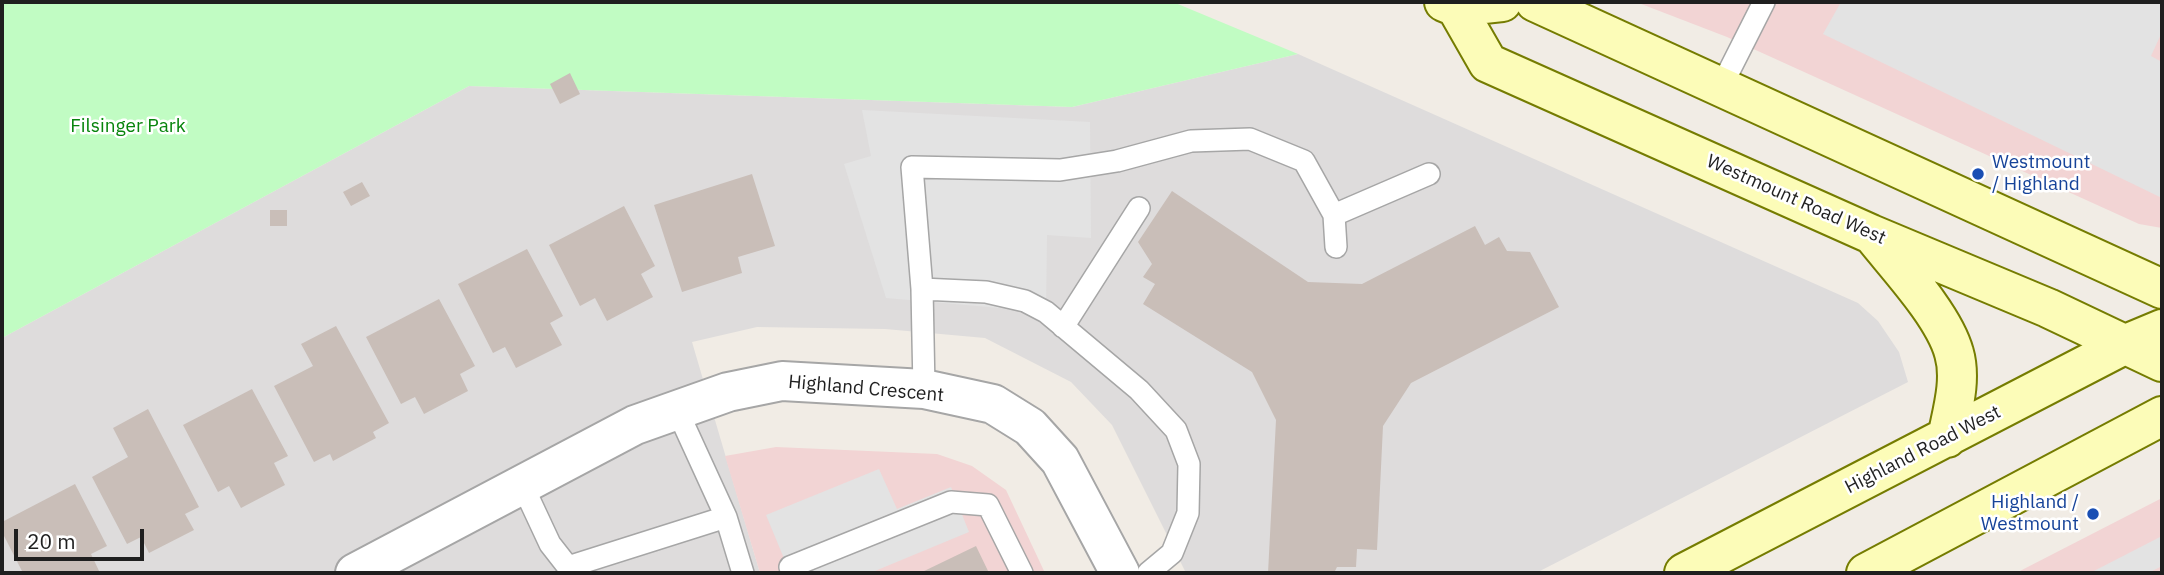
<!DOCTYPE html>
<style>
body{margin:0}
#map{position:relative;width:2164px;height:575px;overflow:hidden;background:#f1ece5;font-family:"IBM Plex Sans",sans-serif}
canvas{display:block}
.frame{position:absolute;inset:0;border:4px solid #1f1f1f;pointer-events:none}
.scale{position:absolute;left:14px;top:529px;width:130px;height:32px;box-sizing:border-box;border:4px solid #1f1f1f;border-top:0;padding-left:9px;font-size:21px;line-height:24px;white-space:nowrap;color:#1f1f1f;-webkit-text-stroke:5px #fff;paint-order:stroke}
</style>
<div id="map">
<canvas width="2164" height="575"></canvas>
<div class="frame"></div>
<div class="scale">20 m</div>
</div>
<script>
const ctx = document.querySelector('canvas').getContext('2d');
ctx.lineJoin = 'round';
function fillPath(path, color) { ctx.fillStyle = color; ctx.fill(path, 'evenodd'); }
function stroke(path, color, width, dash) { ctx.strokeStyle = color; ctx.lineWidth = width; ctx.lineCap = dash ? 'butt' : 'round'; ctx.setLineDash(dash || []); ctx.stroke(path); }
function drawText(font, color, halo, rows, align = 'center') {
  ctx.font = font + ' "IBM Plex Sans",sans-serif'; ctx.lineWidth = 5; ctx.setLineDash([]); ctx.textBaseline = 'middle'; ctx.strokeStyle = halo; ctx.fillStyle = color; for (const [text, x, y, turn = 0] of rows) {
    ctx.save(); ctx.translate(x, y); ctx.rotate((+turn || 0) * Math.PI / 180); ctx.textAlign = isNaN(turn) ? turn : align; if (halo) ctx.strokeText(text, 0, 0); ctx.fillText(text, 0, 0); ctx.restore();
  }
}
const residential = new Path2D(`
 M1298,54L1858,303L1878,321L1899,352L1908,382L1536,573H1186L1112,425L1071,382L985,338L885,329L757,327L692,342L760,573H2V338L469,86L1072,107Z`);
const commercial = new Path2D(`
 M1636,2H2162V228L2139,224L1727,37Z
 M776,447L937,454L972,466L1006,490L1045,573H760L725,456Z
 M2162,498V573H2016Z`);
const park = new Path2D(`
 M2,2H1173L1298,54L1072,107L469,86L2,338Z`);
const parking = new Path2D(`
 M1841,2H2162V32L2151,56L2162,62V198L1823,34Z
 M862,110L1090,122L1091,238L1047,235L1046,312L886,298L844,164L871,156Z
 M879,469L897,509L951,487L969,532L870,573H790L766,515Z
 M2162,536V566L2148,573H2090Z`);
const building = new Path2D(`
 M570,73L580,94L560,104L550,84Z
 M752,174L775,246L738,257L742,273L682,292L654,205Z
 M362,182L370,196L351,206L343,192Z
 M1172,191L1308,282L1362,284L1475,226L1485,245L1499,237L1507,251L1530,252L1559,307L1411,383L1383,426L1377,550L1357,549L1356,567H1337L1334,573H1268L1276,420L1252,372L1143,304L1155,284L1143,277L1152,264L1138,242Z
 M624,206L655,266L641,274L653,297L607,321L595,298L580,306L549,245Z
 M270,210H287V226H270Z
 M527,249L563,316L550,323L562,345L516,368L505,347L493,353L458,284Z
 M439,299L475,366L460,374L468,391L424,414L415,397L401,404L366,337Z
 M336,326L389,423L373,432L376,438L333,461L330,454L314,462L274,386L313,366L301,344Z
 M252,389L288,456L274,463L285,485L241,508L229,486L218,492L183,425Z
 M148,409L199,507L185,514L194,530L149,553L141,537L127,544L92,477L128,457L113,428Z
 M75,484L107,546L91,554L100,573H23L2,532V522Z
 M976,546L989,573H920Z`);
const service = new Path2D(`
 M1721,87L1764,2
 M1334,215L1429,174
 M922,289L986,292L1025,301L1046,312L1139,390L1176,430L1189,464L1188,513L1172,553L1148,573
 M1063,327L1139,208
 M924,389L922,289L912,167L1060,170L1117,161L1191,141L1250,139L1304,161L1334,215L1336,247
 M677,410L726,517
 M522,484L550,544L568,567L726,517L743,573
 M790,567L951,502L988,505L1022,573`);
const minor = new Path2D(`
 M355,573L635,425L728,392L782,381L924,389L993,404L1030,427L1060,460L1120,573`);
const secondary = new Path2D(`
 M1444,2L1456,7L1502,2
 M1535,2L2162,289
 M1456,7L1488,63L1871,234L2048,308L2162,362
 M1875,238C1899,268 1944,316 1954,353C1962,380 1952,412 1947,438
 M1684,573L2126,344L2162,329
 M1866,573L2162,416`);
const markers = [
 [1978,174,7,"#1a4fb4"],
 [2093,514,7,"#1a4fb4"]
];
const parkNames = [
 ["Filsinger Park",128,127]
];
const transitNames = [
 ["Westmount",1992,163],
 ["/ Highland",1992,185],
 ["Highland /",2079,503,"right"],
 ["Westmount",2079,525,"right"]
];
const streetNames = [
 ["Westmount Road West",1796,200,24],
 ["Highland Crescent",866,389,5],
 ["Highland Road West",1923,450,-27]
];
fillPath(residential, '#dedcdc');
fillPath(commercial, '#f2d4d4');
fillPath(park, '#c1fcc3');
fillPath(parking, '#e3e3e3');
fillPath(building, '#c9beb8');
stroke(service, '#a6a6a6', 24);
stroke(minor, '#a6a6a6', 42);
stroke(secondary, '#757c01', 42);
stroke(service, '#fff', 21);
stroke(minor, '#fff', 38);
stroke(secondary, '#fcfcb8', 38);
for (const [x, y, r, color] of markers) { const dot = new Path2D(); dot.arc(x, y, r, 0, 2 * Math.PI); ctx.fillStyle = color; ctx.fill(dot); stroke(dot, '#fff', 2.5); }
drawText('19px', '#07840c', '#fff', parkNames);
drawText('19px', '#164399', '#fff', transitNames, 'left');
drawText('19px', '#1f1f1f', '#fff', streetNames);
</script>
